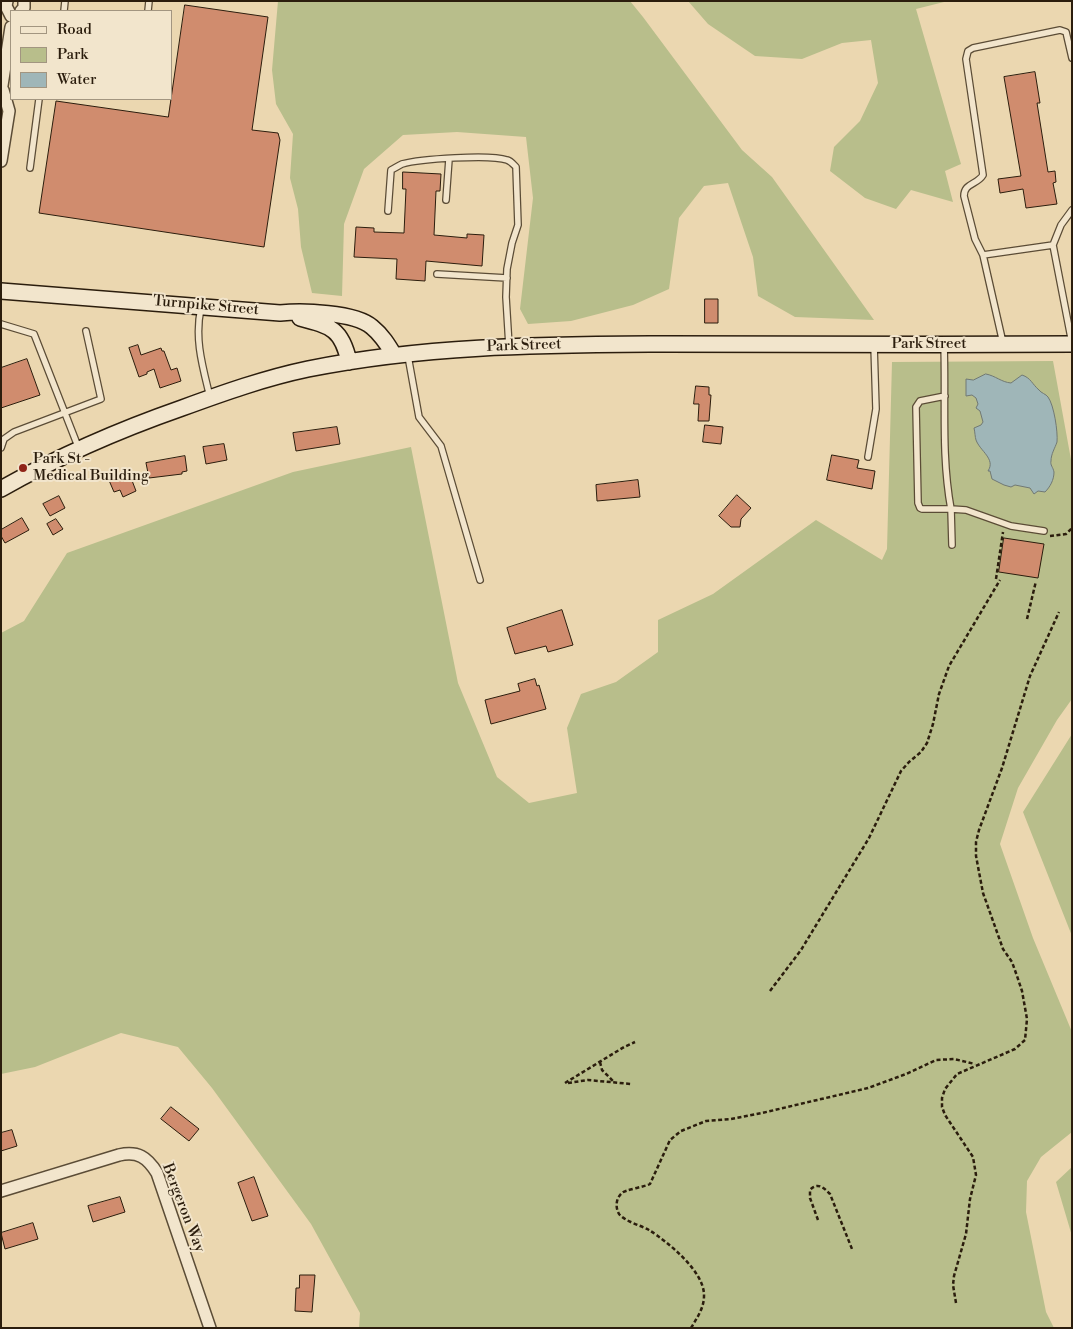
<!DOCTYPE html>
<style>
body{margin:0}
#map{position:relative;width:1073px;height:1329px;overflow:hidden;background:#ebd7b0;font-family:"Libre Bodoni",serif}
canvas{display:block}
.frame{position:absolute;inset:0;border:2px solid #2b1d0d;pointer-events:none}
.legend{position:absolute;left:10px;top:10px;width:162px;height:90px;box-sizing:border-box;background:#f2e5cc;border:1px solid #a29580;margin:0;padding:6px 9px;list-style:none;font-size:15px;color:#2b1d0d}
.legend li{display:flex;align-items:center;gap:10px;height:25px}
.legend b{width:25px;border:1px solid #a29580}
</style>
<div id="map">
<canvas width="1073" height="1329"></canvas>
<div class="frame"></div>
<ul class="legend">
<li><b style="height:6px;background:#f2e5cc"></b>Road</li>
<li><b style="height:14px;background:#b8be8b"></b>Park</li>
<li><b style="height:14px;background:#9fb6b8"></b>Water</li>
</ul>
</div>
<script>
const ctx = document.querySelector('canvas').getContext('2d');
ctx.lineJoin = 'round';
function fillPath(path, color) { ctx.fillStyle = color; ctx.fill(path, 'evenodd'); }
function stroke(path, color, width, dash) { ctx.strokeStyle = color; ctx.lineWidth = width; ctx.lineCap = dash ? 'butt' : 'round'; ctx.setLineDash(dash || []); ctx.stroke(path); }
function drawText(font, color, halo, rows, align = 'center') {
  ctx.font = font + ' "Libre Bodoni",serif'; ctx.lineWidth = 4; ctx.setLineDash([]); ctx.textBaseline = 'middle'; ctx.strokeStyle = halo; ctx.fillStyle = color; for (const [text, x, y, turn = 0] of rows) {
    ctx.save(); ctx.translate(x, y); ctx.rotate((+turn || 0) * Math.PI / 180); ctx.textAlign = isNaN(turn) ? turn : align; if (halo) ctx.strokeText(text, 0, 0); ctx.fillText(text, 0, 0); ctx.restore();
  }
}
const green = new Path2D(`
 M278,1H630L643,17L742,150L772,177L874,320L795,317L758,296L753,257L728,183L704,186L679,218L669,289L633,305L571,321L528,324L520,309L533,198L526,137L457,132L403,135L364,169L344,224L342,296L312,293L301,247L298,209L290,178L293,134L276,104L272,70Z
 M688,1H948L916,9L961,164L945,171L953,202L911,190L896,209L865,198L830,171L834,147L860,121L878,83L871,40L842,43L802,59L755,56L708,24Z
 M1053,361L1072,465V699L1057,720L1018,788L1000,844L1033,938L1072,1032V1132L1041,1157L1027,1181L1026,1212L1046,1312L1054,1328H359L360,1313L311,1224L212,1088L178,1047L121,1033L35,1067L1,1074V633L24,621L67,553L293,472L411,447L458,683L497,777L529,803L577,793L567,728L581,694L616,682L658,652V620L713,594L816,520L882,560L887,549L892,362Z
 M1072,734V936L1023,812Z
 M1072,1167V1236L1056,1182Z`);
const water = new Path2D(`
 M986,374C996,376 1001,382 1011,383L1022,375C1031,378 1032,384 1039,390C1041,393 1046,394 1048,397C1054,405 1058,432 1057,442C1055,448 1051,454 1051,461C1050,465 1053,467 1054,472C1054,480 1050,487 1045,492L1038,491L1034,494L1030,488L1015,485L1011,487L1004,485L992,479L990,471H988C996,459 980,451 976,440C975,437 975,432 974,428L981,425L983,422L980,411L976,408L978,404L976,398L972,395L966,396V379L973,380Z`);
const building = new Path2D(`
 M185,5L268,17L252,130L278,133L280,140L264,247L39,213L56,101L168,117Z
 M1035,72L1040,103H1037L1048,172L1055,171L1056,182L1053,183L1057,204L1026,208L1023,189L1000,193L998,179L1021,176L1004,77Z
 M403,172L441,174L440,191H436L434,235L467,238V234L484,235L482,266L426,261L425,281L396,279L397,259L354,257L356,227L374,228V232L404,233L406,189H403Z
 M705,299H718V323H705Z
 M138,345L141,355L161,348L162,351H164L171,370L177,368L181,381L160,388L154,369L147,372V374L139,377L129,348Z
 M27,359L40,395L1,408V368Z
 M696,386L709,387V395H711L709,421H698L699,404H694Z
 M705,425L723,427L721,444L703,442Z
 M337,427L340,444L296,451L293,433Z
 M224,444L227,460L206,464L203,447Z
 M832,455L859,460L857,468L875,471L872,489L827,480Z
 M185,456L187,471L182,472V474L149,478L146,463Z
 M128,470L136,491L123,497L120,490L114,492L108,478Z
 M638,480L640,497L597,501L596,485Z
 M737,495L751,508L741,519L740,527H731L719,516Z
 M59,496L65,508L50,516L43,504Z
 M22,518L29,530L5,543L1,536V530Z
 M56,519L63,529L53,535L47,524Z
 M1004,538L1044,544L1038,578L999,572Z
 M562,610L573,645L548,652L546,646L515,654L507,628Z
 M535,679L537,686L539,685L546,709L491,724L485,700L520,691L518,684Z
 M171,1107L199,1129L189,1141L161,1119Z
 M12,1130L17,1146L1,1151V1133Z
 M254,1177L268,1216L252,1221L238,1183Z
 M120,1197L125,1212L93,1222L88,1206Z
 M33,1223L38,1239L5,1249L1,1233Z
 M300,1275H315L312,1312L295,1311L296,1288H299Z`);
const path = new Path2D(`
 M1050,536L1066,534L1072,528
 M996,579L1003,532
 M1027,619L1036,581
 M770,991L801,950L869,838L901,771L909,762L921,752L927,743L933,724L939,694L949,666L1000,580
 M600,1062L602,1070L613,1081
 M565,1083L624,1047L635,1042
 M568,1083L588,1080L631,1084
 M818,1220L810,1198V1190L812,1188C819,1183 824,1188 830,1194L852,1249
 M956,1303L953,1285L954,1276L966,1234L970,1199L976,1175L973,1157L945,1115L942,1107V1098L945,1089L957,1074L1015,1049L1025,1040L1027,1019L1022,991L1017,976L1012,962L1003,949L983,893L976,856V842L979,830L1002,768L1030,676L1059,612
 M691,1328C697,1318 704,1308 704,1296C705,1272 668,1242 649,1230C640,1225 626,1222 619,1214C615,1207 616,1198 622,1193C624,1190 644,1187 650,1184L670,1140L681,1131L706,1121L731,1119L762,1113L868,1088L906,1074L936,1060L954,1059L975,1064`);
const lane = new Path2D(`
 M64,11L65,1
 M148,11L149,1
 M30,168L39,99
 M446,200L449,159
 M388,211L391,170C395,168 398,166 402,164C420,159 490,154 507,160C511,161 513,164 516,167L518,225L512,243L507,269L506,297L509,346
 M1053,245L1061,225L1072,210
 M983,255L975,239L964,196C964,183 977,185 983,175L966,59L968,51L973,48L1060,30L1066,32L1072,58
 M437,274L507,278
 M201,308C194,339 203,368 210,397
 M1,324L34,334L79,449
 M1003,343L983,255L1053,245L1072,343
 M944,345C946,400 941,455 951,509L966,510L1011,526L1044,531
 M408,356L419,417L441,446L480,580
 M945,396L920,401L916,407L918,503L920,508L922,509H951L952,545
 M1,448L4,439L14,432L101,399L86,331
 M868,457L876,409L874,345`);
const street = new Path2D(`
 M7,1L6,6L11,16
 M21,11L24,8V1
 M1,92L11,27
 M1,161L9,111L3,90
 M1,1191L119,1155C138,1151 147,1157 157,1173L210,1328`);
const secondary = new Path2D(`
 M1,291L280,313C302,311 355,312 372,327C382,335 388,345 394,355
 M300,318C331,326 342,329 349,362
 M1,489C59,456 119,430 182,408C223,393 265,378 308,369C428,345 543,345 664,344C800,344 936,345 1072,344`);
const markers = [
 [23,468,5,"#8f2418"]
];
const streetNames = [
 ["Turnpike Street",206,306,5],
 ["Park Street",929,344],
 ["Park Street",524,346,-2],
 ["Bergeron Way",183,1208,69]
];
const poiNames = [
 ["Park St -",33,459],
 ["Medical Building",33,476]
];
fillPath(green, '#b8be8b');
fillPath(water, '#9fb6b8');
stroke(water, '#717974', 1);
fillPath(building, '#d08c6e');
stroke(building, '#2b1d0d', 1);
stroke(lane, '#5b4c36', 8);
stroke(street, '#5b4c36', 14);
stroke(secondary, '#2b1d0d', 18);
stroke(path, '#2b1d0d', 2.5, [4, 2.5]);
stroke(lane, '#f2e5cc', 5.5);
stroke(street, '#f2e5cc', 11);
stroke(secondary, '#f2e5cc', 15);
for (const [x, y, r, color] of markers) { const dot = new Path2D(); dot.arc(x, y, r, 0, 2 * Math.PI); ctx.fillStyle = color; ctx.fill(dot); stroke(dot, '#f2e5cc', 2); }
drawText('15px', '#2b1d0d', '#f2e5cc', streetNames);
drawText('15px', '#2b1d0d', '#f2e5cc', poiNames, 'left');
</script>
